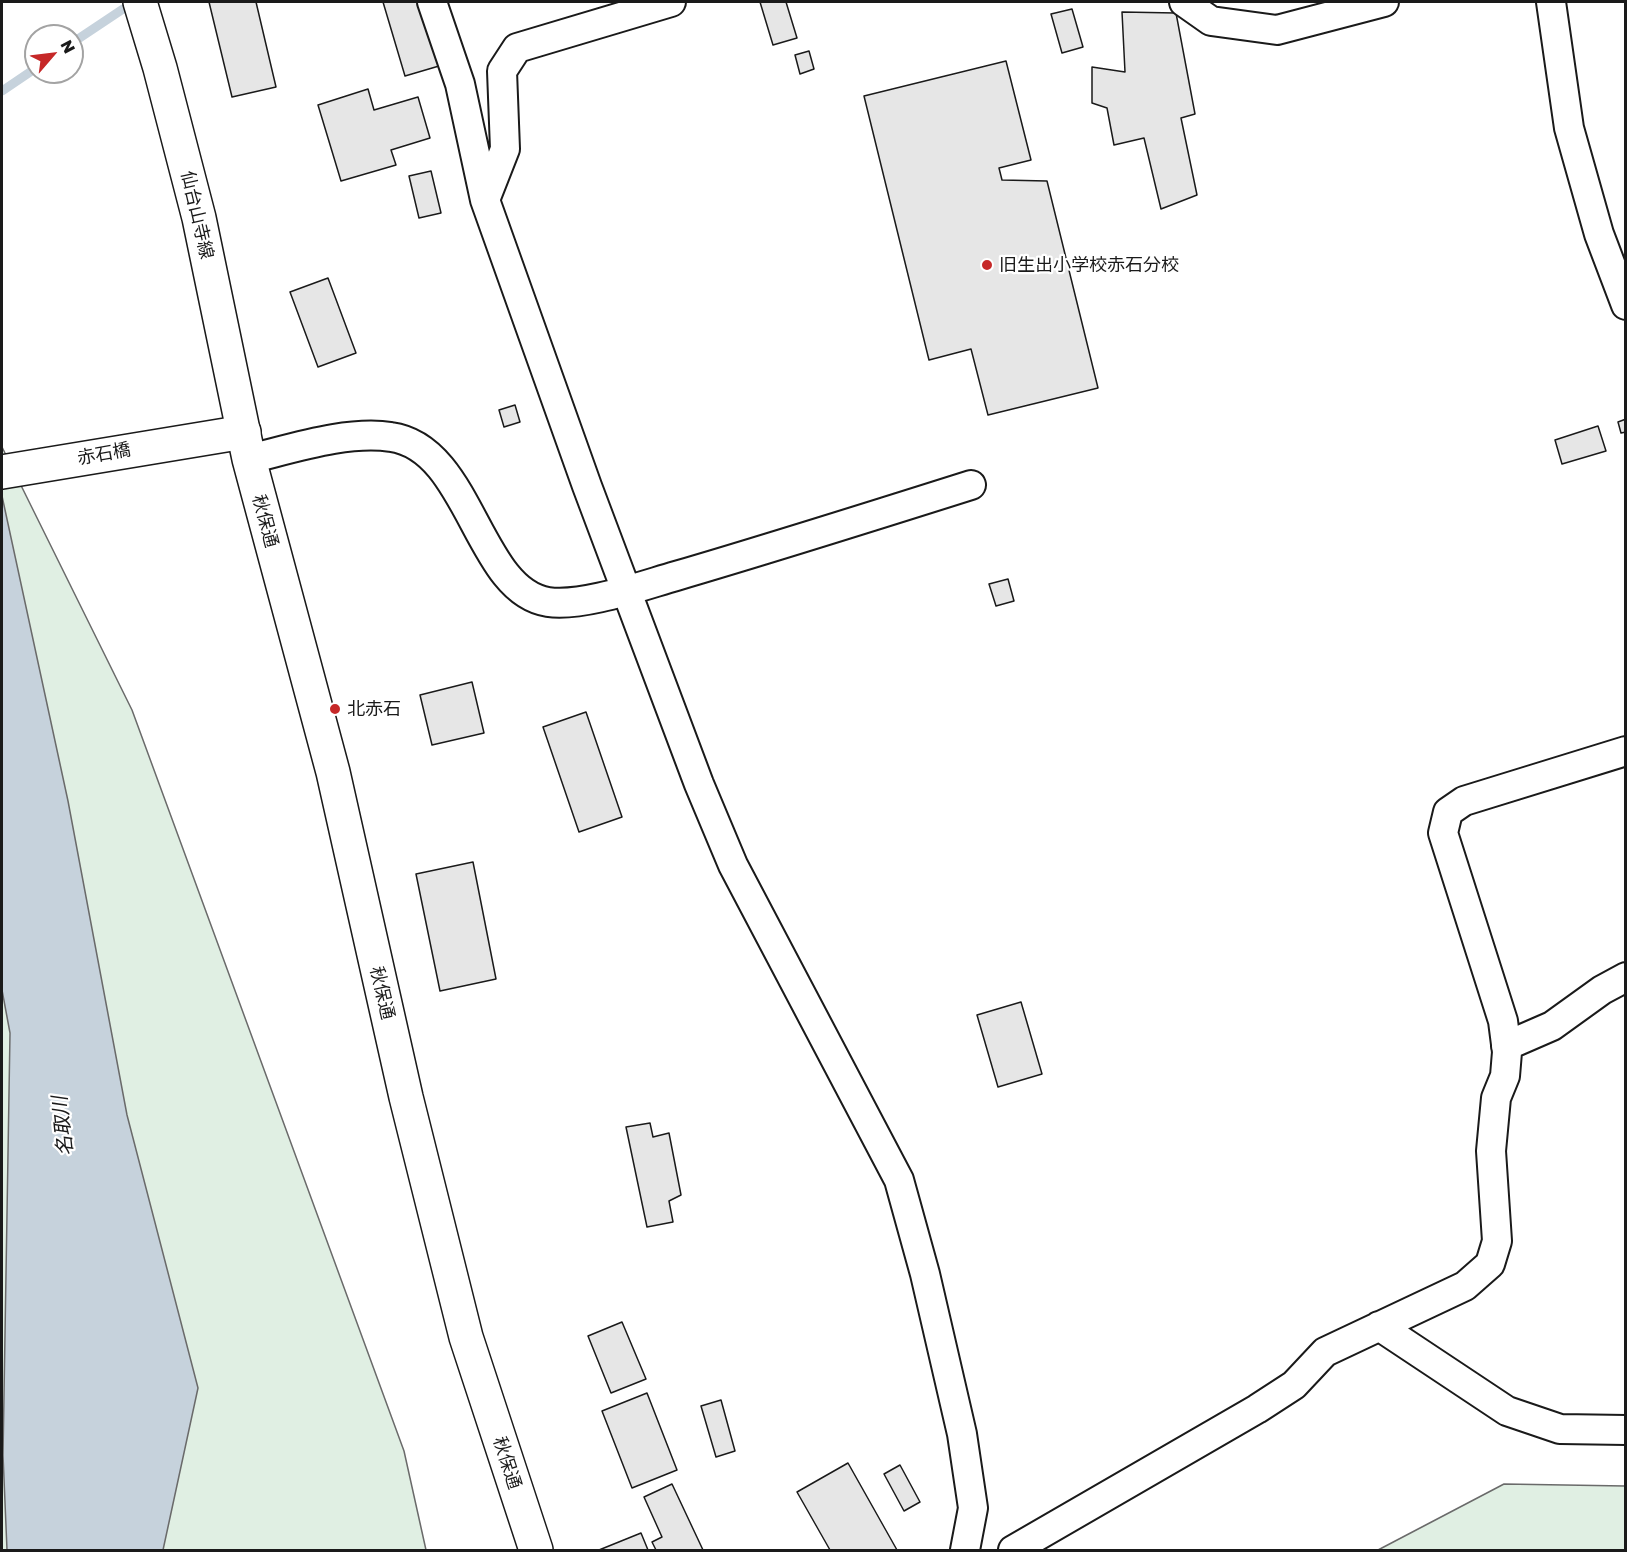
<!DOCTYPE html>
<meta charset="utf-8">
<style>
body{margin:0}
#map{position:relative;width:1627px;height:1552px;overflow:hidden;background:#fff;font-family:"Golos Text",sans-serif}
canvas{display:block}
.frame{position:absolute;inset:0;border:3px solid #1a1a1a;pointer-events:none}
.north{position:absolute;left:24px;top:24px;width:60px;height:60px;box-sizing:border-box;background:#fff;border:2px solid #a3a3a3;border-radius:50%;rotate:62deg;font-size:16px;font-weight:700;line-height:24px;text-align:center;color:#1a1a1a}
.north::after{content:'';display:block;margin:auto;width:21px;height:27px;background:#c62828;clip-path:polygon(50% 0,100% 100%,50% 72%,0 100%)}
</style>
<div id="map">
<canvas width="1627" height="1552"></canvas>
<div class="frame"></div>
<div class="north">N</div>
</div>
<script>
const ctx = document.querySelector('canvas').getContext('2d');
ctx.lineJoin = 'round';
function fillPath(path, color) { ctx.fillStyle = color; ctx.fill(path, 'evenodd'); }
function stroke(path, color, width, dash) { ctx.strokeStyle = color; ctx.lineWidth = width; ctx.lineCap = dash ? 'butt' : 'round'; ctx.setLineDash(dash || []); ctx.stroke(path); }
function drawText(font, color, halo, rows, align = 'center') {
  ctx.font = font + ' "Golos Text","Noto Sans JP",sans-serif'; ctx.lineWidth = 4.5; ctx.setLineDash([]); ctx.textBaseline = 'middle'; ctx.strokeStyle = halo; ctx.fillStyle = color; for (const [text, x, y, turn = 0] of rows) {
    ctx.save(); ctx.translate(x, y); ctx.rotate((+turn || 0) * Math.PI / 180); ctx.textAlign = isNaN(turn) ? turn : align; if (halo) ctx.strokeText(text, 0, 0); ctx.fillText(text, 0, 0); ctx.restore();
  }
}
const green = new Path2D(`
 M2,447L132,710L404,1451L426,1550H2Z
 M1504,1484L1625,1486V1550H1378Z`);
const water = new Path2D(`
 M2,496L68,801L127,1115L198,1388L163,1550H7L3,1455L10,1033L2,990Z`);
const stream = new Path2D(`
 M72,43L123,9
 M2,91L36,68`);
const building = new Path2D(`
 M209,2H256L276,87L232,97Z
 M383,2H420L439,66L405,76Z
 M760,2H786L797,38L773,45Z
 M1072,9L1083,47L1062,53L1051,14Z
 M1122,12L1176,13L1195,114L1181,118L1197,195L1161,209L1144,138L1114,145L1107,108L1092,103V67L1125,72Z
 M809,51L814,69L800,74L795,55Z
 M1006,61L1031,160L999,168L1002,180L1047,181L1098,388L988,415L971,349L929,360L864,96Z
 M368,89L374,110L418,97L430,138L391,150L396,165L341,181L318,105Z
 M431,171L441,213L419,218L409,176Z
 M328,278L356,353L318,367L290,292Z
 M515,405L520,422L504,427L499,410Z
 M1626,419V432L1621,433L1618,422Z
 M1598,426L1606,451L1562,464L1555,440Z
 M1008,579L1014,601L996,606L989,584Z
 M472,682L484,733L432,745L420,695Z
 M586,712L622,817L579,832L543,727Z
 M473,862L496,979L440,991L416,874Z
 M1021,1002L1042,1074L998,1087L977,1015Z
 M650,1123L653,1137L669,1133L681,1195L669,1201L673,1222L647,1227L626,1127Z
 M622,1322L646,1379L611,1393L588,1336Z
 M647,1393L677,1470L632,1488L602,1411Z
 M721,1400L735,1451L716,1457L701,1406Z
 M848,1463L897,1550H830L797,1492Z
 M900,1465L920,1502L904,1511L884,1474Z
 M672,1484L703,1550H656L652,1542L662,1537L644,1497Z
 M641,1533L648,1550H599Z`);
const street = new Path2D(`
 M432,2L460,84L485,200L587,486L699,784L733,865L899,1180L925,1274L962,1434L973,1508L965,1550
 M1184,2L1211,21L1277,30L1384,2
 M1551,2L1569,128L1599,234L1626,305
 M485,200L505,149L502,71L517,48L671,2
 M249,459C291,449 348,430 391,437C471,448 477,591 548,602C583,607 641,586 676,576C775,547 873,516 971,485
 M1506,1046L1552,1026L1602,990L1626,977
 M1379,1326L1507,1411L1560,1429L1626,1430
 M1013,1550L1257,1409L1294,1385L1325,1352L1465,1286L1490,1264L1497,1241L1491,1151L1496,1098L1505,1076L1507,1052L1503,1021L1443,833L1448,812L1464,801L1626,751`);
const secondary = new Path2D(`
 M2,472L244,432`);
const primary = new Path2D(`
 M140,2L160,68L199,218L249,459L333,772L406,1097L466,1337L536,1550`);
const markers = [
 [987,265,6,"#c62828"],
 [335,709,6,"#c62828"]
];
const streetNames = [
 ["仙台山寺線",197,215,77],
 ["赤石橋",104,454,-10],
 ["秋保通",265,521,75],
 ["秋保通",382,993,77],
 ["秋保通",507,1463,72]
];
const poiNames = [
 ["旧生出小学校赤石分校",999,265],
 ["北赤石",347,709]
];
const waterNames = [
 ["名取川",63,1126,-96]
];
fillPath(green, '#e0efe3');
stroke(green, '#6a6a6a', 1.5);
fillPath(water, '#c6d2dc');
stroke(water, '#6a6a6a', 1.5);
stroke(stream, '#c6d2dc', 9);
fillPath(building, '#e6e6e6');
stroke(building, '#1a1a1a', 1.5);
stroke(street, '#1a1a1a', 32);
stroke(secondary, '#1a1a1a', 36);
stroke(primary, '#1a1a1a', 36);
stroke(street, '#fff', 28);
stroke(secondary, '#fff', 33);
stroke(primary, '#fff', 33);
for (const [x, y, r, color] of markers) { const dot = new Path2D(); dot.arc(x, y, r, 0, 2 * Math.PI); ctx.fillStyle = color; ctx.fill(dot); stroke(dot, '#fff', 2); }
drawText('18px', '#1a1a1a', '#fff', streetNames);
drawText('18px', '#1a1a1a', '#fff', poiNames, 'left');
drawText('italic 20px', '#1a1a1a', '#fff', waterNames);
</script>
